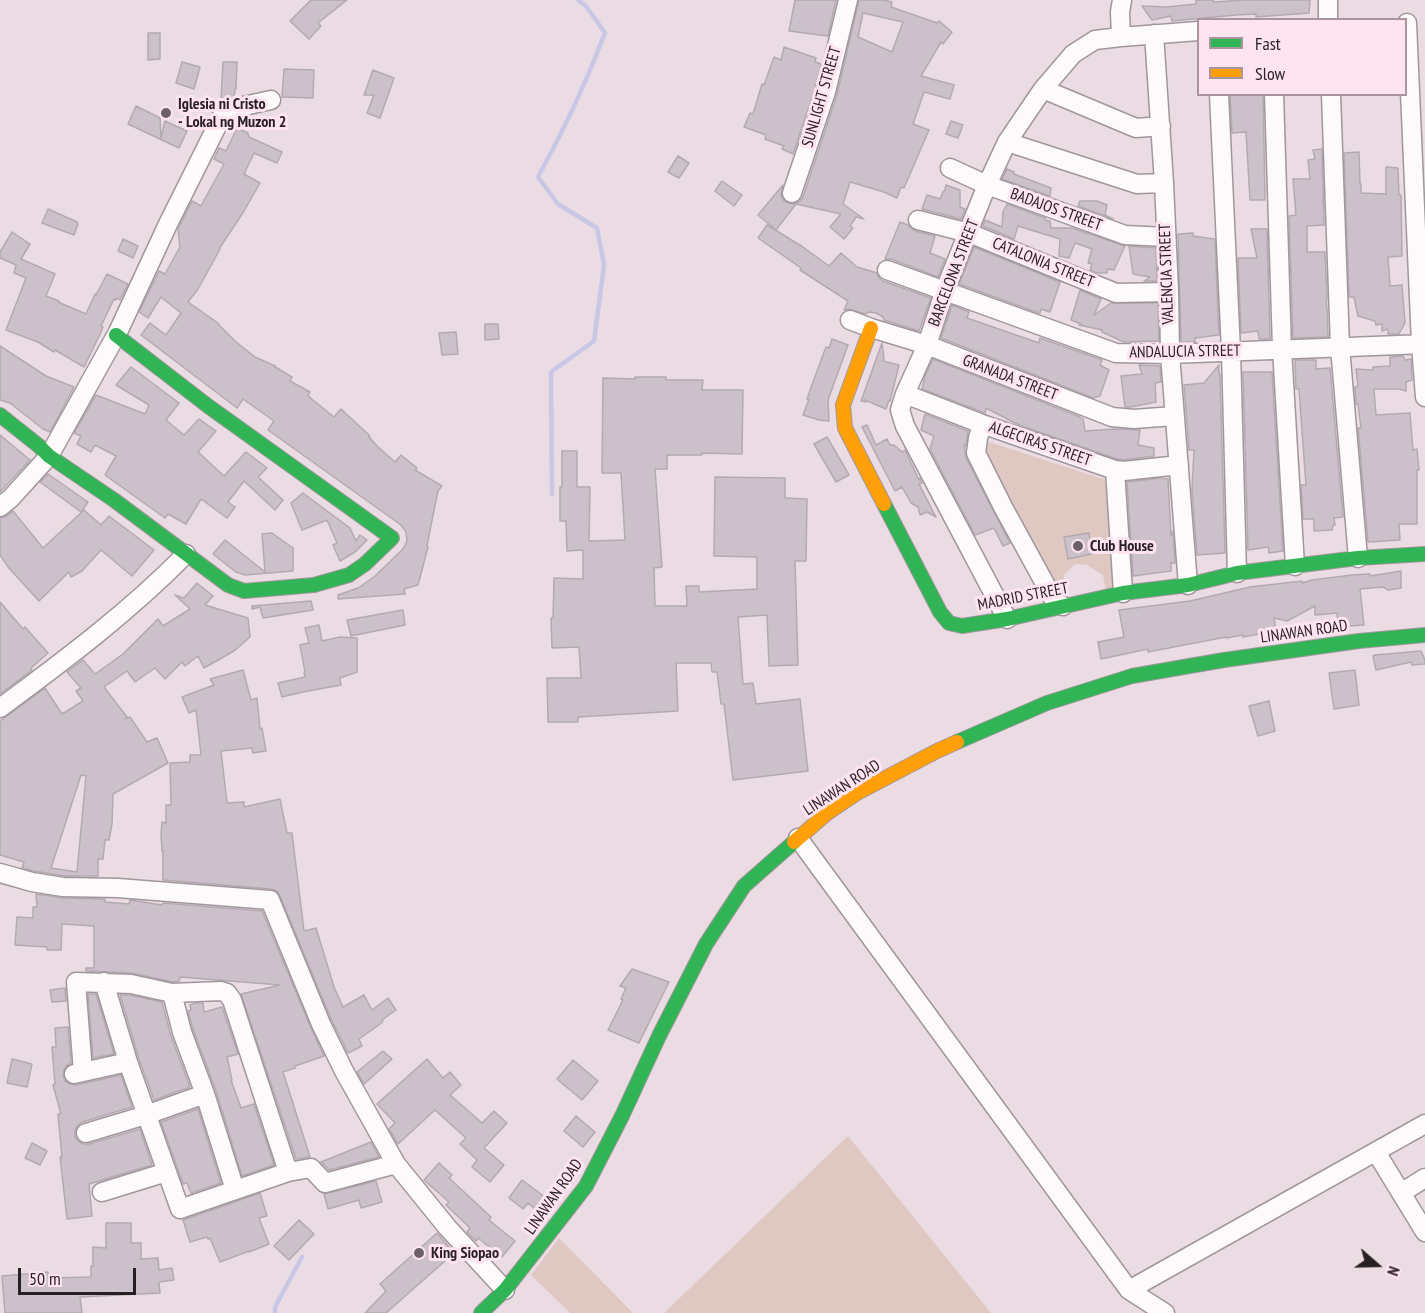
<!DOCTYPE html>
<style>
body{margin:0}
#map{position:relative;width:1425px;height:1313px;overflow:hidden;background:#ebdce3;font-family:"PT Sans Narrow",sans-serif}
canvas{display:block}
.legend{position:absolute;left:1197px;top:18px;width:210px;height:78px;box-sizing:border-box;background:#fee3f0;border:2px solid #a8959e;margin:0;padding:8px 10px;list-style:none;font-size:18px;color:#281f23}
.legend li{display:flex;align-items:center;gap:12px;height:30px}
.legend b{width:30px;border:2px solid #a8959e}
.north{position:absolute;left:1347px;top:1235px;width:60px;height:60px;-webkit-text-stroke:4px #fee3f0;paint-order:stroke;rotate:110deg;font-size:16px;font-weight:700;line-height:24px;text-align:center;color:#281f23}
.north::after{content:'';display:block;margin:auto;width:21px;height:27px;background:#281f23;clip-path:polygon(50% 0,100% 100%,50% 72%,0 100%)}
.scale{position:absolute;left:18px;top:1268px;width:118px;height:27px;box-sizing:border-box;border:3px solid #281f23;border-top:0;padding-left:8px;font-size:18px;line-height:21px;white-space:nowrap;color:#281f23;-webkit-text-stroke:4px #fee3f0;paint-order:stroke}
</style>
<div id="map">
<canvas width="1425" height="1313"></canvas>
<ul class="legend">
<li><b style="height:8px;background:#30b455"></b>Fast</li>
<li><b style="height:8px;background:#ff9f0a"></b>Slow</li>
</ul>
<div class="north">N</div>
<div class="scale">50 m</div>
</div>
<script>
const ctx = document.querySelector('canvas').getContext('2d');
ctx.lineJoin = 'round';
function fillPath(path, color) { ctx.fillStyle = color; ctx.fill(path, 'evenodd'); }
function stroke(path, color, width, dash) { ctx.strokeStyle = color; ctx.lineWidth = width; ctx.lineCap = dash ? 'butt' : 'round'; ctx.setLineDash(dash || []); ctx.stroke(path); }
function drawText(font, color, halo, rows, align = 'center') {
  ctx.font = font + ' "PT Sans Narrow",sans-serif'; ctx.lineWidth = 6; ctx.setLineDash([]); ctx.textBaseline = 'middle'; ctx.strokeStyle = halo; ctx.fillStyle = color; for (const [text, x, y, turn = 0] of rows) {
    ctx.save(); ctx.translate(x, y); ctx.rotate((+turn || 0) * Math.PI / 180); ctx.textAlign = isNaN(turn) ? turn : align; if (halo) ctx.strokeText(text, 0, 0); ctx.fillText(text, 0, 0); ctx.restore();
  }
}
const green = new Path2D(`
 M980,439L1109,481L1120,599L1108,603L1103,575L1087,565L1075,564L1064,575C1064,590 1068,598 1064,612L984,463Z
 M848,1136L991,1313H664Z
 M559,1238L633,1313H570L531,1275Z`);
const stream = new Path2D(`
 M552,494L551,372L594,341L604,265L597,228L558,204L538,177C564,130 586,83 605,33L586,6L578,0
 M275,1313V1307L302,1257`);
const building = new Path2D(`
 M311,0H347L318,23L321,26L309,39L290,21Z
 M795,0H836L828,36L789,31Z
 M859,0H883L892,2L891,7L937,23L939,21L952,32L943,44L941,42L921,76L954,85L950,99L924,92L913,124L929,130L904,188L901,187L897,198L884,192L850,182L843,204L864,219L856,217L850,226L853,228L844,239L830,227L841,214L796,204L776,230L758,215L783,185L781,196L784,201L788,203L795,204L800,201L803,197L837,95ZM863,13L903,22L892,52L858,37Z
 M1196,0H1213L1214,2L1243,0H1310L1309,13L1256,17V14L1236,15L1172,21L1171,16L1152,20L1142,6L1167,7L1196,4Z
 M148,33H160V59L148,60Z
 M784,47L816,58L815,62L821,64L815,89L793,154L782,149L784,146L765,139L766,135L744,127L750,113L753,114L762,84L764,85L774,57L781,60Z
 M182,62L200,67L194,89L176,83Z
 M223,62H237L236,89H235L234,97L224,99H221Z
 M284,69L314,70L313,98L282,97Z
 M373,70L394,78L380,118L367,113L374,95H364Z
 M1230,94H1263L1265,200H1250L1246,132L1232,133Z
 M136,106L160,118L161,138L165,121L187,131L179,148L128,124Z
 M951,121L963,125L958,138L946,134Z
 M237,128L248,133L249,137L282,152L277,163L254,153L244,174L260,183L244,211L219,249H220L198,289L188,302L218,323V324L236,342L255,357L275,366V367L292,377L290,381L310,392L308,396L334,417L341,409L370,436L369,437L378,447L395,462L401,455L417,468L415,470L442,486L438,491L430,530L427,546L428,547L418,585L404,589L405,594L338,599V595L358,588L374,577L403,549L407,541L406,532L401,525L268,430L274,421L243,399L237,408L141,335L150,323L166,335L181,313L161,297L148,318L139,312L159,271L165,274L180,247L178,229L192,201L201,206L224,164L214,159L219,148L226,151Z
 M1322,149L1324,225L1307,226V252H1325L1327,299H1326L1327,308L1328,337L1293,338L1289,216L1296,215L1293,179H1310L1308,160L1315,159L1313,150Z
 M1359,152L1360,184H1361V193L1386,194V167L1398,168L1399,195H1401L1402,256L1388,257L1390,286L1402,285L1405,323L1399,334H1388V329L1382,331V324L1376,325L1375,321L1358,316L1354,297H1349L1344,153Z
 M678,156L689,163L679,178L668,172Z
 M1007,169L1014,172V174L1051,188L1050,196L1002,179Z
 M722,181L742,195L734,206L715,191Z
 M946,185L960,190V207L965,209L961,219L922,209L927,195L940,199L943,192L945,190Z
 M1080,201H1097L1107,205L1105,215L1113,219L1078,206Z
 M1007,204L1045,218V220L1050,221L1051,228H1072L1125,246L1114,270L1107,269V273H1097L1090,270L1092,264L1088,263L1092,249L1075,243L1069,258L1059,256L1060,239L1018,226L1014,239L983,226L985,220L1002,227L1003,212Z
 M48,209L77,222L78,224L74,235L42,223Z
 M900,222L908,225L915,231L935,236L930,253L945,259L938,277L891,259H885Z
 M767,225L803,247L829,266L841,253L857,267L877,273L879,278L883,281L931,298L919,331L884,320L883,317L876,313L869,312L865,314L849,309L844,310L848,301L800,270L801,268L758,238Z
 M1251,229H1267L1270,339H1259L1258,331L1241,333L1238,258H1257Z
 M12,232L30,244L21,259L55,274L46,296L59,301L58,302L86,314L95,294L96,295L107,274L128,284L120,300L117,298L116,300L114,299L101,326L103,327L101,332L84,367L55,350L54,352L38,342L6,330L26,278L14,273L16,265L0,258V252Z
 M1193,233V236L1215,239L1219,335L1195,338V342H1181L1178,234Z
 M123,239L138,246L133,258L118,251Z
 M1129,246L1156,248L1157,281H1144L1150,277L1133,274Z
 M974,247L1060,282L1050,312L1041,309L1040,313L1036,312L959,284Z
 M1080,290L1101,299L1094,315L1111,303H1158L1159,341L1124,342L1102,332V330L1079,325L1081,324L1071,320Z
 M952,305L969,312L967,318L1039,343L1040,338L1102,360L1100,365L1109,370L1100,396L1093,398L941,338Z
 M485,324H498L499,339L485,340Z
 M456,332L458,354L442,355L439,333Z
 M832,339L848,345L828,400L829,421L819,420L803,415L809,399H807L813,382L826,347L829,348Z
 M882,343L884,358L883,361L899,365L890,401L889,400L886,409L865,400L866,402L861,401Z
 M0,346L46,376L74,387L50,432L43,429L10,403L0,400Z
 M1403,356L1405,360L1411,359L1412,380L1406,382V391L1399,389H1374L1376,415L1410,413L1413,450L1417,449L1419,470H1417V524H1399L1400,540L1368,542L1358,428H1361L1358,404H1356L1355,387L1358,386L1356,369L1373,370V367L1390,366V357Z
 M933,359L1080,417L1083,419L1085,431L1115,429L1140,430L1138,445L1154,448V456L1124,460L1117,459L1019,425L986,408L985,413L922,389L925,376Z
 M1295,360H1316V369L1330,368L1343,517L1334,518L1335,525H1333L1332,530L1314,531V519H1303L1301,485H1306L1299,389H1296Z
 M1139,365L1160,366L1161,382L1155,383L1156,402L1131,407H1125L1121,376L1142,374Z
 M1219,365V374H1220L1225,553L1197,555L1192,490L1194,450H1189L1184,385L1204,383Z
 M131,367L179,403L166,420L184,435L199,419L216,431L198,452L224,476L246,452L267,468L258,477L283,500L275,510L244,481L228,502L235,507L227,518L201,499L186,524L168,514L165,518L105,475L116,456L95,445L91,452L77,444L81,436L74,433L96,395L145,414L149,405L116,385Z
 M1243,372H1272L1283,551L1269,553L1268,547L1248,550Z
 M635,377H666V380H703L702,390H743L742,454L702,453V455H667V469H655L662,567L654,568L655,606H687L686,586H699V592L757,589V557L714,556L715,477L785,478V498L807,499L806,561H795L798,665L769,666L767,615L738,617L743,684L753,683L756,704L800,699L808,771L733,780L724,704H721L717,672H712L711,663H676L678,711L578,717V722H548L547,678H581L579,647L552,648L551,618H553L554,578L583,579V550L567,551L566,521H560V487H562V451H577V487H590L589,541L625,540L621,473H602L603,378L635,379Z
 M925,414L968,431L966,446L964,445L966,458L1010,543L1003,546L994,528L975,535L930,449L934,436L921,430Z
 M867,425L876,445L887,439L890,445H894L902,452L905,450L919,480L920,478L922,483L919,484L936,517L927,512L920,515L918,507L911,503L902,487L895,491L862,427Z
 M0,435L30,460L0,492Z
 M827,437L849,475L836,482L814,444Z
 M48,474L88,502L81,512L40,482Z
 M1160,478L1168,479L1171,536L1173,531L1175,563H1171V571L1133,576L1127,482Z
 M303,493L350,528L356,541L360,535L367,540L355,552L340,561L333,545L337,543L327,520L302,530L291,503Z
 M84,510L101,525L109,516L154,550L132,576L101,550L82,571L71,577L69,572L39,601L8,567L0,555V518L7,516L13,511L43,548Z
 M272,533L293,548V571L245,575L236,572L213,554L225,540L265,572L262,534Z
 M1089,533L1092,554L1068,559L1064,537Z
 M1401,571V588L1388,590L1383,587L1360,589L1364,625L1338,627L1337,613L1315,615V606L1287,621L1274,618L1276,630L1272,631L1274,637L1260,639L1259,634L1243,637V635L1226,638V637L1148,652V649L1101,659L1098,642L1124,637L1119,610L1190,601L1250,587L1302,581V583L1312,580L1352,575L1370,574V576Z
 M197,583L213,596L205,605L248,618L250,637L234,651L204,668L198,656L185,666L182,662L165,679L155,668L135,682L127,671L104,687L127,717L125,719L130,717L147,742L157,738L168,763L113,794L112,824L109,840H105L103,859H98V876H64L34,871L22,868L24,862L0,855V721L45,688L62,714L83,701L76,691L81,688L67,672L83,660L95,674L123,654L158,619L163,626L190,609L175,595L184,598ZM81,775L86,776L77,872L51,868Z
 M311,601L313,610L263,618L260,607L252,609V606Z
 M0,602L23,629L25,627L48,653L31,668L32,670L0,694Z
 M403,610L405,625L351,636L347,620Z
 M319,625L322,641L340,637L357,638V672L340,678L341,685L303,692L282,697L278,683L305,677L304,672H305L300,645L309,643L305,628Z
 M1421,651L1425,660V664L1412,665L1411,662L1376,670L1373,656L1375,655Z
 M243,670L251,700L257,698L260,729L262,728L266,751L253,753L252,748L221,751L227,803L244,802V807L280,799L287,833H292L304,931L316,928L334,987L343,1007L364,995L372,1010L388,998L396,1010L382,1020L383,1022L359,1039L362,1046L348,1053L331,1019L280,896L277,891L271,889L163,880V851H162L161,835L162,822L166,823V805H171L170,763L190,762V755H201L196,710L189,713L182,697L214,685L210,679Z
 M1355,670L1359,705L1334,709L1329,673Z
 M1269,701L1275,731L1258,736L1249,706Z
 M36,894L63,898L105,899V902L129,904L130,900L162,905L163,903L262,911L311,1028L324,1056L295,1066V1068L283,1072L310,1157L296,1159L241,994L280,985L180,977L179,981L173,982L131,973L86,971V968H94V926L62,924L61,950H47V947L15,945L17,917L33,918V907H37Z
 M632,969L669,982L639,1043L608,1030L623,1000L621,999L626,988L620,986Z
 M65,988L66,1001L52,1002L50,990Z
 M88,994H96L114,1054L93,1058Z
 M120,995H130L162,1002L171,1036L190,1087L154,1100L139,1059Z
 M196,1003H203L204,1012L222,1007L238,1054L227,1057L232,1080H231L241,1108L254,1104L274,1165L242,1176L216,1091L193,1029L188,1011L191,1010L190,1005Z
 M68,1027L71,1063L66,1066L64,1070L63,1076L65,1081L70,1084L76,1085L121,1075L132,1107L82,1122L78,1125L75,1130V1137L78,1141L83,1144H89L140,1129L152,1165L89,1184L92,1216L67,1219L60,1157L62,1158L58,1114H61L53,1085L55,1084L52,1047H56L55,1028Z
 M383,1051L392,1059L364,1084L357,1072Z
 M12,1059L32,1064L27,1087L7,1083Z
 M427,1059L443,1078L450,1072L461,1085L450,1095L482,1123L494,1111L507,1123L484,1148L504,1165L490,1182L472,1167L477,1160L460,1144L466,1138L435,1110L398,1144L389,1129L395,1123L377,1104Z
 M573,1060L598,1081L582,1100L557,1079Z
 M198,1109L221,1183L191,1193L187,1183L183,1184L161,1122Z
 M576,1116L595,1132L583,1147L564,1131Z
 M371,1142L379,1157L329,1170L321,1162Z
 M32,1143L47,1151L40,1165L25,1158Z
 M439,1163L452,1175L449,1178L491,1217L489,1220L515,1241L502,1257L478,1238L476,1241L467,1232L470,1228L446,1205L449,1202L424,1180Z
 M522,1180L553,1203L543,1216L528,1203L523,1209L509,1198Z
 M376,1181L382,1202L361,1208L359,1200L328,1209L324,1194Z
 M260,1193L267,1216L259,1218L269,1244L249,1252V1251L220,1262L210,1238L208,1239L207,1237L190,1242L183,1220Z
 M299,1220L314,1234L289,1260L274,1246Z
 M106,1223H131V1243H141V1259L158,1258L159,1270L172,1268L174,1280L159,1282L160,1293L80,1297L82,1313H5L2,1276L48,1272L49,1278L91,1277V1266H93V1247L106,1248Z
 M437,1233L454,1253L386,1313H365L386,1291L380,1284Z`);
const street = new Path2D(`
 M1328,20V0
 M1407,23L1421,344L1425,397
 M1154,34L1164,183L1169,292L1170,354L1188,585
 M1121,37L1120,12L1122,0
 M1043,89L1136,128L1161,126
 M1219,94L1231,351L1237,573
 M1274,94L1282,349L1295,566
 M1331,94L1340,347L1358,558
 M1007,142L1137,184L1164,183
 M950,168L987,185L1125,235L1166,237
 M792,193L826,92L848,0
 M918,220L969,233L1116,293L1169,292
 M887,270L1116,353L1170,354L1425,344
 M850,320L871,328L927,345L1112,417L1134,419L1174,416
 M905,394L982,424L1115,470L1124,471L1179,465
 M982,424L978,438L976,453L1003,507L1055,602L1063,606
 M1115,470L1123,593
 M0,507L11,498L49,456L118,332L168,224L224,112L230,109L271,100
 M1007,619L905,426L900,410L905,394L927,345L945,290L987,185L1007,142L1043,89L1073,54L1095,40L1121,37L1198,31
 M0,708C65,660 129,612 186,554
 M798,838L1129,1290L1165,1313
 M0,873L32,882L63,887L118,888L270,900L321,1024L344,1071L396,1164L447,1227L505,1290
 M104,982L128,1062L180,1209L288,1172L311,1168L325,1183L396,1164
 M172,993L182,1032L205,1094L235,1190
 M83,1072L76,982L131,984L172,993L221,991L227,993L232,1000L288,1172
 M74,1074L128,1062
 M86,1133L146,1115L205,1094
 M1376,1152L1425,1232
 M102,1192L167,1172
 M1401,1193L1425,1178
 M1129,1290L1425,1124`);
const fast = new Path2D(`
 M0,415L39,446L49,456L114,500L228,585L244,591L314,585L349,575L365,564L392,538L208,406L116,335
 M884,504L940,612L949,623L962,626L1007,619L1123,593L1188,585L1237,573L1358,558L1425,554
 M957,742L1047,703L1132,676L1224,660L1359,641L1425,635
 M481,1313L505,1290L586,1186L622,1116L659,1036L706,944L744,886L794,842`);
const slow = new Path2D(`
 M871,328L843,405L845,428L884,504
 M794,842L826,814L857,793L937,751L957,742`);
const markers = [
 [166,113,6,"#6c6166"],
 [1078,546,6,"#6c6166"],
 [419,1253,6,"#6c6166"]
];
const streetNames = [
 ["SUNLIGHT STREET",822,97,-74],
 ["BADAJOS STREET",1056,210,20],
 ["CATALONIA STREET",1043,263,22],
 ["BARCELONA STREET",954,273,-69],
 ["VALENCIA STREET",1167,274,-92],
 ["ANDALUCIA STREET",1185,352,-1],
 ["GRANADA STREET",1010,378,21],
 ["ALGECIRAS STREET",1040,444,19],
 ["MADRID STREET",1023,597,-11],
 ["LINAWAN ROAD",1304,632,-8],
 ["LINAWAN ROAD",842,788,-33],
 ["LINAWAN ROAD",554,1197,-55]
];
const poiNames = [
 ["Iglesia ni Cristo",178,104],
 ["- Lokal ng Muzon 2",178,122],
 ["Club House",1090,546],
 ["King Siopao",431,1253]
];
fillPath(green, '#dec8c1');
stroke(stream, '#c9c7e6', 4.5);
fillPath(building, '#ccc1cb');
stroke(building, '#b3aab1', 1.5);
stroke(street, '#a1969c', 21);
stroke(fast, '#a1969c', 16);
stroke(slow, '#a1969c', 16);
stroke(street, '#fcfafb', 18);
stroke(fast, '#30b455', 14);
stroke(slow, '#ff9f0a', 14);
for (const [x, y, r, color] of markers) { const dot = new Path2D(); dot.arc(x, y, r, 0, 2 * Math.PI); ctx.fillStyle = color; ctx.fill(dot); stroke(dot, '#fee3f0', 2); }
drawText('16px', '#281f23', '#fee3f0', streetNames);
drawText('bold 16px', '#281f23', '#fee3f0', poiNames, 'left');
</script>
